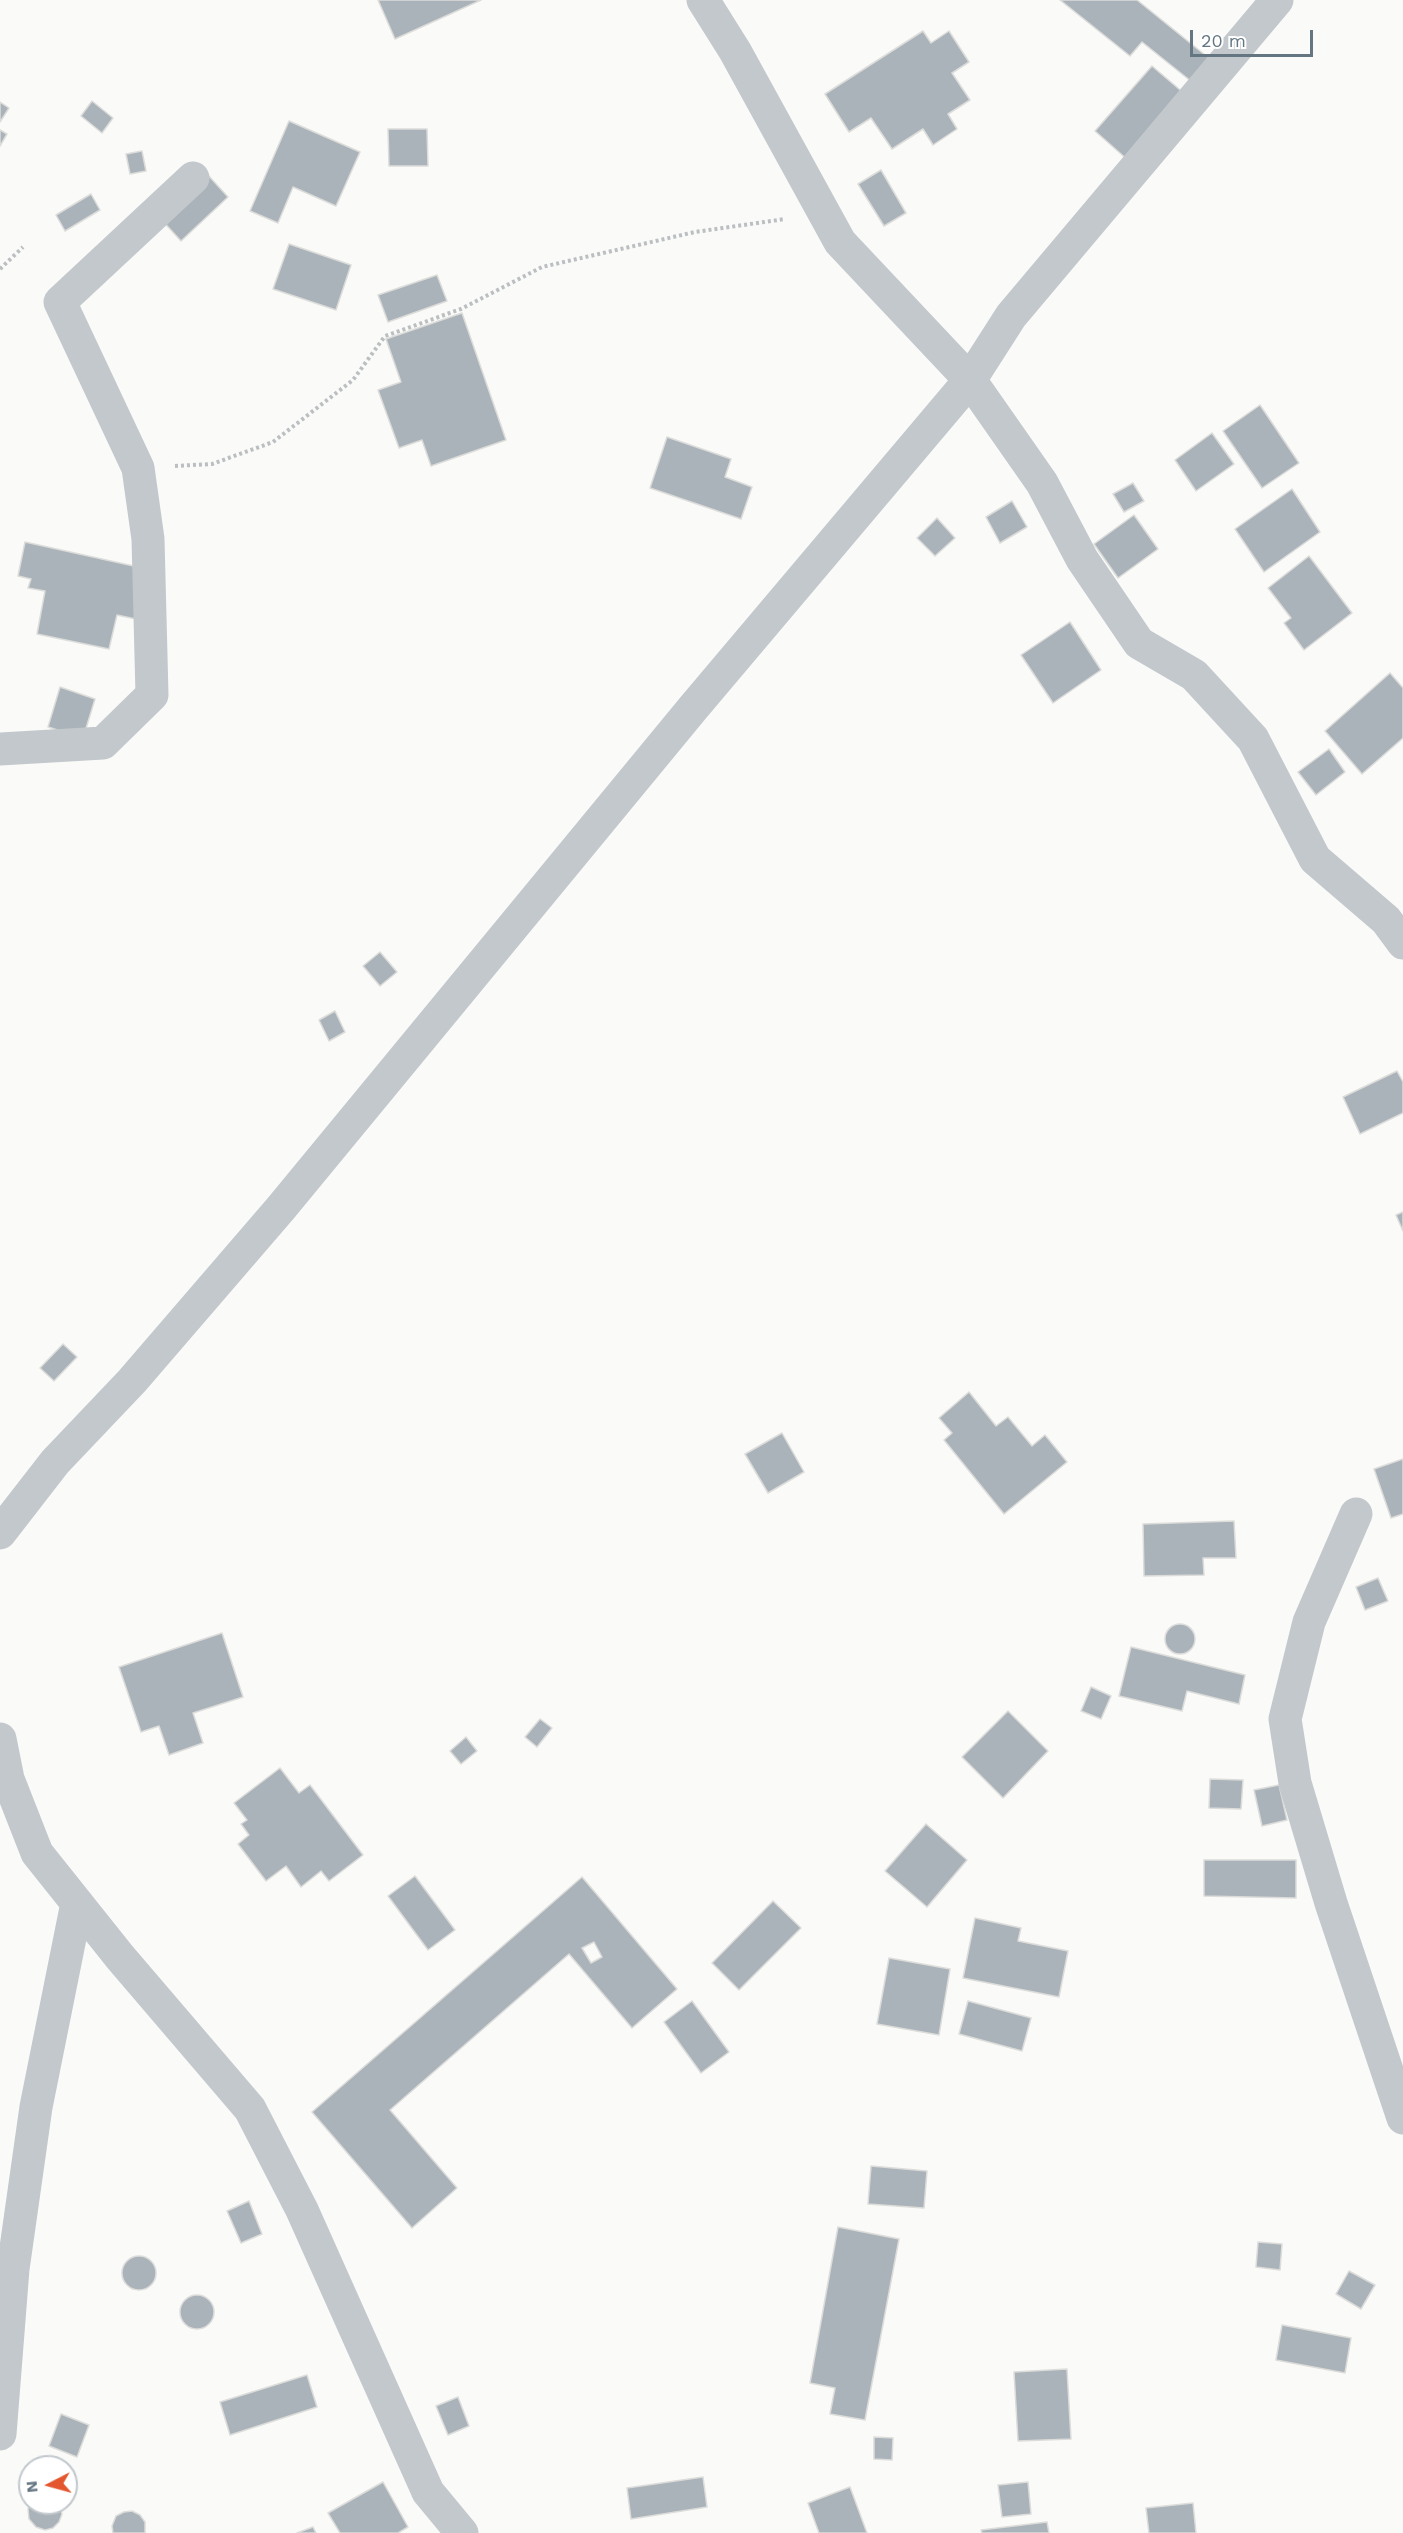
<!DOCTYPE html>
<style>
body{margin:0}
#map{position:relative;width:1403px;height:2533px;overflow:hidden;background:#fafaf8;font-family:"Work Sans",sans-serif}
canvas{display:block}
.north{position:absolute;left:18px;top:2455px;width:60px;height:60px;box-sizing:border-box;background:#fff;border:2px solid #c1c8cd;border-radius:50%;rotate:264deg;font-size:16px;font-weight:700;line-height:24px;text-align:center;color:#657683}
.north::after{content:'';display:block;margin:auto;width:21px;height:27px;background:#e4572e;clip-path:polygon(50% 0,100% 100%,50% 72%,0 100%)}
.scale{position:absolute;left:1190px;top:30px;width:123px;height:27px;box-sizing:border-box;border:3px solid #657683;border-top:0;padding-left:8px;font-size:18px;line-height:21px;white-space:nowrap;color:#657683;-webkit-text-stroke:4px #fff;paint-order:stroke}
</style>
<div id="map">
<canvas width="1403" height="2533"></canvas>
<div class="north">N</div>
<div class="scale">20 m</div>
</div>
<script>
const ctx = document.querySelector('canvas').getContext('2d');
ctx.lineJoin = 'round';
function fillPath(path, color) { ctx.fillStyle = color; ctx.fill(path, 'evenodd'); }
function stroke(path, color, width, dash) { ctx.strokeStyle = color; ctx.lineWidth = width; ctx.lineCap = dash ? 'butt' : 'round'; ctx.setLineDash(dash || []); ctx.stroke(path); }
const building = new Path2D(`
 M378,0H481L395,39Z
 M1060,0H1137L1210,59L1192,82L1142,42L1130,56Z
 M923,31L931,43L949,31L969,62L952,73L970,100L948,114L957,129L933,145L923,129L892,149L871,118L849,132L825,94Z
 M1152,66L1186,95L1129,161L1095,131Z
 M92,101L113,118L102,133L81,116Z
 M0,102L9,108L0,122Z
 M289,121L360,152L336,206L293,187L278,223L250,211Z
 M388,129H427L428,166H389Z
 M0,130L7,134L0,146Z
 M142,151L146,171L130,174L126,154Z
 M881,170L906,213L884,226L858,184Z
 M207,174L228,197L181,241L160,218Z
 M91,194L100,210L65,231L56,215Z
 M289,244L351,265L336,310L273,289Z
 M437,275L447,301L388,322L378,295Z
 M462,313L506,440L431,466L422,440L399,448L378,390L401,382L386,339Z
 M1260,405L1299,463L1262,488L1223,431Z
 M1212,433L1234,464L1196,491L1175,460Z
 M667,437L731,459L725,477L752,487L741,519L650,488Z
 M1133,483L1144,501L1124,512L1113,494Z
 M1292,489L1320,532L1264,572L1235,529Z
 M1012,501L1027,527L1000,543L986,517Z
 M1134,515L1158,549L1118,578L1094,544Z
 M937,518L955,538L935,556L917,538Z
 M25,542L147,569L136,619L117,615L109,649L37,634L45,591L28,588L31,579L18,576Z
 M1309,556L1352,613L1304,650L1284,623L1291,618L1268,588Z
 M1070,622L1101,670L1053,703L1021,655Z
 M1390,673L1403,688V738L1362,774L1325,731Z
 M60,687L95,699L83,738L48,727Z
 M1329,749L1345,772L1316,795L1298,772Z
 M380,952L397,972L380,986L363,966Z
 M335,1011L345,1032L329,1041L319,1020Z
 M1397,1071L1403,1082V1113L1360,1134L1343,1097Z
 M1403,1212V1231L1396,1215Z
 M63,1344L77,1357L54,1381L40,1368Z
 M969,1392L996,1426L1008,1417L1032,1446L1045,1435L1067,1462L1004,1514L944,1440L952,1433L939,1418Z
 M782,1433L804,1472L768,1493L745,1454Z
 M1403,1459V1514L1391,1518L1374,1469Z
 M1234,1521L1236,1558H1203L1204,1575L1144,1576L1143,1524Z
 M1378,1578L1388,1601L1365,1610L1356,1587Z
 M1165 1639a15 15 0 1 1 30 0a15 15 0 1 1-30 0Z
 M222,1633L243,1697L193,1713L203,1743L169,1755L159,1726L141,1732L119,1667Z
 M1131,1647L1245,1675L1239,1704L1187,1691L1182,1711L1119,1696Z
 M1091,1687L1111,1696L1101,1719L1081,1711Z
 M1008,1711L1048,1751L1003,1798L962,1757Z
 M540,1719L552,1728L537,1747L525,1737Z
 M466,1737L477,1751L461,1764L450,1751Z
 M280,1768L299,1793L310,1785L363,1855L329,1881L321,1871L301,1887L286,1866L266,1881L238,1844L249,1835L241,1824L247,1820L234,1803Z
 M1210,1779L1243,1780L1241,1809L1209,1808Z
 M1279,1785L1287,1820L1262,1826L1254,1790Z
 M926,1824L967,1860L927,1907L885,1871Z
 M1204,1860H1296V1898L1204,1896Z
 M415,1876L455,1930L428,1950L388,1896Z
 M582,1877L677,1989L632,2028L569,1954L390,2110L457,2188L412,2228L312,2112Z
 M773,1901L801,1928L739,1990L712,1963Z
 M975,1918L1021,1928L1018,1941L1068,1951L1059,1997L963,1978Z
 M594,1942L602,1957L591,1963L582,1948Z
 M889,1958L950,1969L939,2035L877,2024Z
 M692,2001L729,2052L701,2073L664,2022Z
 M968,2001L1031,2018L1022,2051L959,2034Z
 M871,2166L927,2171L924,2208L868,2204Z
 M249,2201L262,2234L241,2243L227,2211Z
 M838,2227L899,2239L865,2420L830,2414L835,2388L810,2383Z
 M1258,2242L1282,2244L1280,2270L1256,2267Z
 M122 2273a17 17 0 1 1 34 0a17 17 0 1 1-34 0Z
 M1349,2271L1375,2285L1361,2309L1336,2294Z
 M180 2312a17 17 0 1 1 34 0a17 17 0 1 1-34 0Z
 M1282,2325L1351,2338L1345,2373L1276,2360Z
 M1067,2369L1071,2439L1018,2441L1014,2372Z
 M307,2375L317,2407L230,2435L220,2402Z
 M458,2397L469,2426L448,2435L436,2406Z
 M61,2414L89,2425L77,2457L49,2446Z
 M874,2437L893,2438L892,2460L874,2459Z
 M703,2477L707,2507L631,2519L627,2488Z
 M383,2482L408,2527L398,2533H340L328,2513Z
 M1028,2482L1031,2514L1002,2517L998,2485Z
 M850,2487L867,2533H819L808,2503Z
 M31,2503H59L62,2514L59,2522L53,2528L45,2530L36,2527L29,2519L28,2509Z
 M1193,2503L1196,2533H1149L1146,2508Z
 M132,2511L140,2515L145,2522V2533H113L112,2526L116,2516L124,2512Z
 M1047,2522L1049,2533H982L981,2530Z
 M313,2527L316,2533H297Z`);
const path = new Path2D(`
 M0,269L23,247
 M175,466L212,464L273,442L353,380L385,336L461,309L542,267L695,232L785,219`);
const street = new Path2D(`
 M703,0L735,51L840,242L970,380L1042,483L1082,559L1139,643L1194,675L1253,739L1315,859L1386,920L1403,943
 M0,749L103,743L152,695L148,539L138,468L60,302L193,178
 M1356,1514L1309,1622L1285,1719L1295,1783L1331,1903L1403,2118
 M0,1533L55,1462L132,1381L281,1208L693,708L970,380L1011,316L1277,0
 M0,1739L8,1779L37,1853L120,1957L250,2109L302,2210L428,2492L462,2533
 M0,2434L13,2269L36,2107L77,1903`);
fillPath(building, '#aab3b9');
stroke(building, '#dcdcda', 1.5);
stroke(path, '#bbbfc2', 4, [3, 3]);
stroke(street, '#c3c8cc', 33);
</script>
